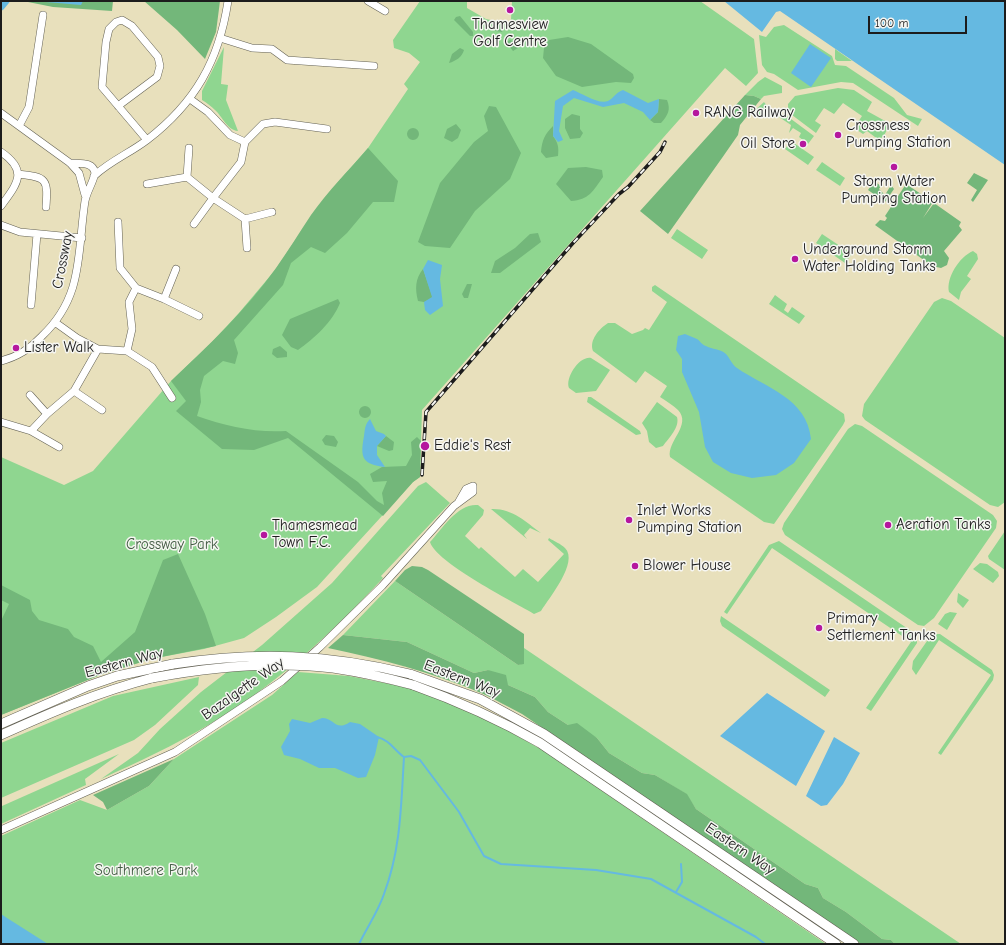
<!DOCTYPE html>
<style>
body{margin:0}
#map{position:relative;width:1006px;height:945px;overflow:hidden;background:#e8e0bc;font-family:"Comic Neue",sans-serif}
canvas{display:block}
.frame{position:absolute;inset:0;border:2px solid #1c1c1c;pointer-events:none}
.scale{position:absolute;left:868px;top:16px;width:99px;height:18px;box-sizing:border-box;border:2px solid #1c1c1c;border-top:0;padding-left:5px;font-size:12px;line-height:14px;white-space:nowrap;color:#1c1c1c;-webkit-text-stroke:3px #f6f6f2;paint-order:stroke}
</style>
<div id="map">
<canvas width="1006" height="945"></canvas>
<div class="frame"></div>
<div class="scale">100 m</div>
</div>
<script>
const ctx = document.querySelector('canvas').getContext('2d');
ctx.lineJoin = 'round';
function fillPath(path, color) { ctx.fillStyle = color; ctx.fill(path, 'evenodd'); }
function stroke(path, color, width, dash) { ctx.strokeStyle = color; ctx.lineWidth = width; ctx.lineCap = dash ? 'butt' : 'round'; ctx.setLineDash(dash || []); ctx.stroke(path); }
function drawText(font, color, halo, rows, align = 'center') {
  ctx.font = font + ' "Comic Neue",sans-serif'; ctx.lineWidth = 3; ctx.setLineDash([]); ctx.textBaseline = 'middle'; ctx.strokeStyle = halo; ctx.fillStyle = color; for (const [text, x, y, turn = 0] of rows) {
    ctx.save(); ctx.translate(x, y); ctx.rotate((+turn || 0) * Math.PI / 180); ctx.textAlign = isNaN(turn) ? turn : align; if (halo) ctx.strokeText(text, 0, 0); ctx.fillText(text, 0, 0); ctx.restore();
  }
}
const green = new Path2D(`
 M420,1H467V8L486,19L509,24L511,19L512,1H700L754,39L758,73L746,86L725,68L422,410L420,477L413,482L317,587L276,617L244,638L204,649L151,659L100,675L1,715V457L64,485L93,471L171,381L212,342L238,314L276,269L312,215L334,187L368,148L408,89L404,84L420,62L409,53L394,48L393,40Z
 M784,25L832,56L835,65L846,66L894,98L907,115L922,119L918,126L853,83L841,82L798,90L774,74L767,72L762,65L759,35L766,37L774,27Z
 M224,47L221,84L228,85L226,100L238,131C227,130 222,116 215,110C211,106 207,103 202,100V91Z
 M835,49L852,61H837L835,59Z
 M765,77L782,86V93L764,96L761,99L754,96L745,95L758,82Z
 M838,88L854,90L872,102L867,111L887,122C888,129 886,135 879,140L867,131L863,134L854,128L862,116L843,103L834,114L824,108L815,121L821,125L816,133L788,112V104L795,96Z
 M764,102L767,106L759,117L753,112Z
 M781,115L787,116L814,136L808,144L799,137L801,133L793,128L789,133L791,125L779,117Z
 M791,141L814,157L808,165L785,149Z
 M822,162L845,178L840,186L816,170Z
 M677,229L708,250L702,259L671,238Z
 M822,234L852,254L845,263L816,243Z
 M973,251L977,254L978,259L967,276L971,279L961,292L959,300L949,292C946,278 959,257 973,251Z
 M655,285L844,414L845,421L843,425L774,524L764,522L670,457C667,441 692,425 678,410C673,405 666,401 660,397L667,386L645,371L636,383L593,351C589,340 599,329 608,323H615L632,334L643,330L645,328L649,330L667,302L652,291V287Z
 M775,295L787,304L784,310L788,313L792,307L805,316L799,324L769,304Z
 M942,298L951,301L1005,338V502L998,507L990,505L865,420L862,416L864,404L934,302Z
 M591,358L610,370L596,391L576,393L569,388C565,378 579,356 591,358Z
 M588,397H591L640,431L641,434L636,435L587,402Z
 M657,402L677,417C680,427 669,438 663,446L656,448L649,442L647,431L642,423Z
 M855,424L862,426L993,515L997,521L996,528L934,618L924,626L918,625L785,535L782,529L784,523L848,429Z
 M426,482L450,503L381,576L383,578C331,634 275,686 210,724C175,745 138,762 101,779L138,753L160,729L201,692L262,645L332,583L418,486Z
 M478,505L484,510L483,515L465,536L479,549L481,547L515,577L523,569L538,582L564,554L548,540L549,538C554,541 561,544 565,548C579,562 549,598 541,611L534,614L529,611C508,599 436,562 430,542C442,529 458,503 478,505Z
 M491,509C512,508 526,522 541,533L530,528L524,535L527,539Z
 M1005,531V570L989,559L988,556Z
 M779,541L917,635V643L871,711L866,708L911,642L772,548L727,614L724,612L769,545Z
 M980,563L987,564L998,572L999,576L993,583L973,569Z
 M395,581L518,665L524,663V648L961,944H895L891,940L882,939L846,912L823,898L818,888L805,884L696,809L686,794L655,775L642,773L609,753L597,738L568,725L548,712L535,697L508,685L488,670L474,673L407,642L343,635Z
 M958,593L969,600L963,608L957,602Z
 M950,612L957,613L947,630L938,624L945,614Z
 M721,616L830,690L825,697L722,626L720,621Z
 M932,634H940L992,670L994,675L993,680L941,755L938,753L991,675L939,640L916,675L912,669L913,661Z
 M298,672L349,676L436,693L498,725L544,751L826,944H47L1,916V836L80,800L107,810L149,786L174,759L272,695Z
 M199,677L198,685L155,725L134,740L1,798V743L113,696Z
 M119,754L85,779L86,785L1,824L2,806Z`);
const forest = new Path2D(`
 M23,1H113L112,11L53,7Z
 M144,1H220L216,32L205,59L177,30Z
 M460,16L473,32V36H470L454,20L456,17Z
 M495,21L500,23L504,26L502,32L496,31L492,27Z
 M568,37L591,44L633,74L634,78L631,83L616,82L582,87L556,76L543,58L544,48L549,40Z
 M510,40L516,43L518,48L513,51L506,42Z
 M460,48L464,50C462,57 456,61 449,63L452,54Z
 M745,95L754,96L761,99L740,125L738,135L722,158L668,234L640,211Z
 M659,99L667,100C671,110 668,115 661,123H654L650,120L658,112Z
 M489,106L496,107L521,153L510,179L475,211L450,248L425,246L418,242L440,183L474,142L488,131L484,116Z
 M572,114L580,116V129L583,133L580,138L570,139L565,128V119Z
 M456,124L461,130L458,138L452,142L444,138L447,129Z
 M553,126V136C558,143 559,147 558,156L546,158L541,152C542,140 545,134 553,126Z
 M407 134a6 6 0 1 1 12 0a6 6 0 1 1-12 0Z
 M368,148L398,181L394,202H373L347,233L325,253L311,247L291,263L283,285L234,340L238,353L235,364L223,361L204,376L200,390L201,402L197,416C226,426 255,433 286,431L358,482L377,501L384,505L382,493L387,481L373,482L370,474L382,467L406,466L412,455L411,442L417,437L421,441L420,477L413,482L383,516L288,438L254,450L222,449L176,411L186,401L171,381C208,346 246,310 276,268C288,251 299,233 311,215C328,191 349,170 368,148Z
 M586,167L602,170L603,177C593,191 589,200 571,201L556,184L568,168Z
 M974,173L988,180L973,202L971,200L977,190L967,183Z
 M874,181L881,186L879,189L885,195L891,185L894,189L885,202L868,190Z
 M906,184L933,202L923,218L934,203L961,222L959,226L962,230L944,251L949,258L947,265L941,268L932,266L875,225L880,220L885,221L887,218L885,216Z
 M538,233L541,242L500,273H491L495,261L515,248L530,234Z
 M423,269L433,298L424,302L418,301C415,289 415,279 423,269Z
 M467,284H472L468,298H464L462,294Z
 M338,299L340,303C333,321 314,339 298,350L291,347L282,335L290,319Z
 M280,346L287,352V357L277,358L272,354L273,349Z
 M359 412a6 6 0 1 1 12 0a6 6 0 1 1-12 0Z
 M326,435L334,436L338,442L336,447L325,445L322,440Z
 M386,436L394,442L393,450L389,451L377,446Z
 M178,554L205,614L216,646L151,659L100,675L1,715V621L9,604L1,600V585L30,600L32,611L39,620L68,629L74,637L93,646L101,662L135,632L163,560Z
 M412,566L422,567L428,570L524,634V664L518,665L395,581L405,570Z
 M343,635L407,642L474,673L488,670L506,675L508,685L535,697L548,712L568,725L577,723L597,738L609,753L642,773L655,775L687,794L696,809L805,884L818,888L823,898L846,912L882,939L891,940L895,944H861L522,714C508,707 495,699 481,693C432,672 380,659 328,648Z
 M174,759L149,786L107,810L103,802L93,795Z`);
const water = new Path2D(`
 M34,1H83L81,5Z
 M724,1H1005V165L780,11L776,12L762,32Z
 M810,44L831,58L811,87L791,73Z
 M573,90C581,93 599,105 608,101C614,98 615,93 623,90L648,103L659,99L658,112L650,120L643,112L624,103L603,107L574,98L563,106L559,131L563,140L558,142L553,136L555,101Z
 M428,260L442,265L440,279L443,306L430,315L425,310L424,302L432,297L423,269Z
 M685,334C689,336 693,337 697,339C700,341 702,345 706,346C713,350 719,348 726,354C730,358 732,365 737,368C766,388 807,398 811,439L794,463L776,475L752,478L731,473L713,462L705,447L699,412L682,372V359L676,350L678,336Z
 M370,419L376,431L384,434L386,436L377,446V455L385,467C362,464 360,458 364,436C365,429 365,424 370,419Z
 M767,693L825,731L796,786L720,736Z
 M322,718C335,718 335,732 350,722L360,724L379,737L375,755L366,777L358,778L335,768H319L300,759L284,755L281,747L290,731L289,724L292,719L310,723Z
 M834,737L860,753L843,784L827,805L821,806L806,796Z
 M1,914L7,918L48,944H1Z`);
const stream = new Path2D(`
 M377,737C390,740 394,750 404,757L411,756L420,760L459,812L484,856L501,864L596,870L651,879L756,937L765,944
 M676,892L682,882L681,864
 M359,944C367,927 378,912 384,894C401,849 401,805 404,757`);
const canal = new Path2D(`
 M1,7L6,1`);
const minor = new Path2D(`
 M368,1L385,11
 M220,38L252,48L272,49L287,60L374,66
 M118,106L157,77L160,66L158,57L132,26L122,20L116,22L109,29L106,42L102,87L147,140
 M1,113L70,163L79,173L85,195
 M19,126L29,107L43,15
 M245,142L263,124L275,122L327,129
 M1,152C29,171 17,184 1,206
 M18,174C47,177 48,179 46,207
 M94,176C110,161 130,153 147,140C195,103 219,61 228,1
 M187,177L189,148
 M147,184L187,177L213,198L241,162L245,142L230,135L208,112L190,99
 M245,219L272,212
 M118,222L120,268L136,288L164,299L199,316
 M194,224L213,198L245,219L247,248
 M1,225L20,232L82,238
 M164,299L176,269
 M31,305L37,234
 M56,323L77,338L98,349L127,351L152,367L172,398
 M127,351L132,329L129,302L136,288
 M1,361C17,357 31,348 42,336C84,296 77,254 85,201C87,191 93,183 95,173C93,161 79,164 70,163
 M74,391L102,410
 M30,395L47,414
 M1,422L31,431L47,414L74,391L98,349
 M31,431L59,447
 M1,830L175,752L282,681L320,647L382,586L454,506L473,492V486L466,489L458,503`);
const major = new Path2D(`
 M410,674L480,699L544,734L854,944
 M413,685C458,701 498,719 540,743L836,944
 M1,724L88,686L117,676L173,664
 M1,735C52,712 98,692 152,678`);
const rail = new Path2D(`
 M422,475L426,412L573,243L619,194L628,187L660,152L665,142`);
const majorBridge = new Path2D(`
 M173,664C257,651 328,654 410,674
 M152,678C211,667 273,661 333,668C360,672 387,678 413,685`);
const markers = [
 [510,10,4,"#b5179e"],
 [696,113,4,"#b5179e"],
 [838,135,4,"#b5179e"],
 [803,144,4,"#b5179e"],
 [894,167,4,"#b5179e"],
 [795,259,4,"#b5179e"],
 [16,348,4,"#b5179e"],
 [425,446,5,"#b5179e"],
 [629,520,4,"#b5179e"],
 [888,525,4,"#b5179e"],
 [264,535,4,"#b5179e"],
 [635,566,4,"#b5179e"],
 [819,628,4,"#b5179e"]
];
const poiNames = [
 ["Thamesview",510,25,"center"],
 ["Golf Centre",510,42,"center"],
 ["RANG Railway",704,113],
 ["Crossness",846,126],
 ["Pumping Station",846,143],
 ["Oil Store",795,144,"right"],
 ["Storm Water",894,182,"center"],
 ["Pumping Station",894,199,"center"],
 ["Underground Storm",803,250],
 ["Water Holding Tanks",803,267],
 ["Lister Walk",24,348],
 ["Eddie's Rest",434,446],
 ["Inlet Works",637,511],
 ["Pumping Station",637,528],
 ["Aeration Tanks",896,525],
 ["Thamesmead",272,526],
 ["Town F.C.",272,543],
 ["Blower House",643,566],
 ["Primary",827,619],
 ["Settlement Tanks",827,636]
];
const streetNames = [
 ["Crossway",63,260,-79],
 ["Eastern Way",124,663,-15],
 ["Eastern Way",462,679,21],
 ["Bazalgette Way",243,689,-35],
 ["Eastern Way",740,849,34]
];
const parkNames = [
 ["Crossway Park",172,545],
 ["Southmere Park",146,871]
];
fillPath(green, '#8fd690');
fillPath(forest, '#73b77a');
fillPath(water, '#65b9e1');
stroke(stream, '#65b9e1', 2);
stroke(canal, '#65b9e1', 7);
stroke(minor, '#636154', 8);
stroke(major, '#636154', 10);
stroke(minor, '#fff', 7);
stroke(major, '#fff', 9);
stroke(rail, '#1c1c1c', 3.5);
stroke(rail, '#f6f6f2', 2, [6]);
stroke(majorBridge, '#636154', 10, []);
stroke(majorBridge, '#fff', 9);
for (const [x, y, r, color] of markers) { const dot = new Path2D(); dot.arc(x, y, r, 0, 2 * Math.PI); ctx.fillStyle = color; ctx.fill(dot); stroke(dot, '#f6f6f2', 1.5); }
drawText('15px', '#1c1c1c', '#f6f6f2', poiNames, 'left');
drawText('15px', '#1c1c1c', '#f6f6f2', streetNames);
drawText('15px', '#445d45', '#f6f6f2', parkNames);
</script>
